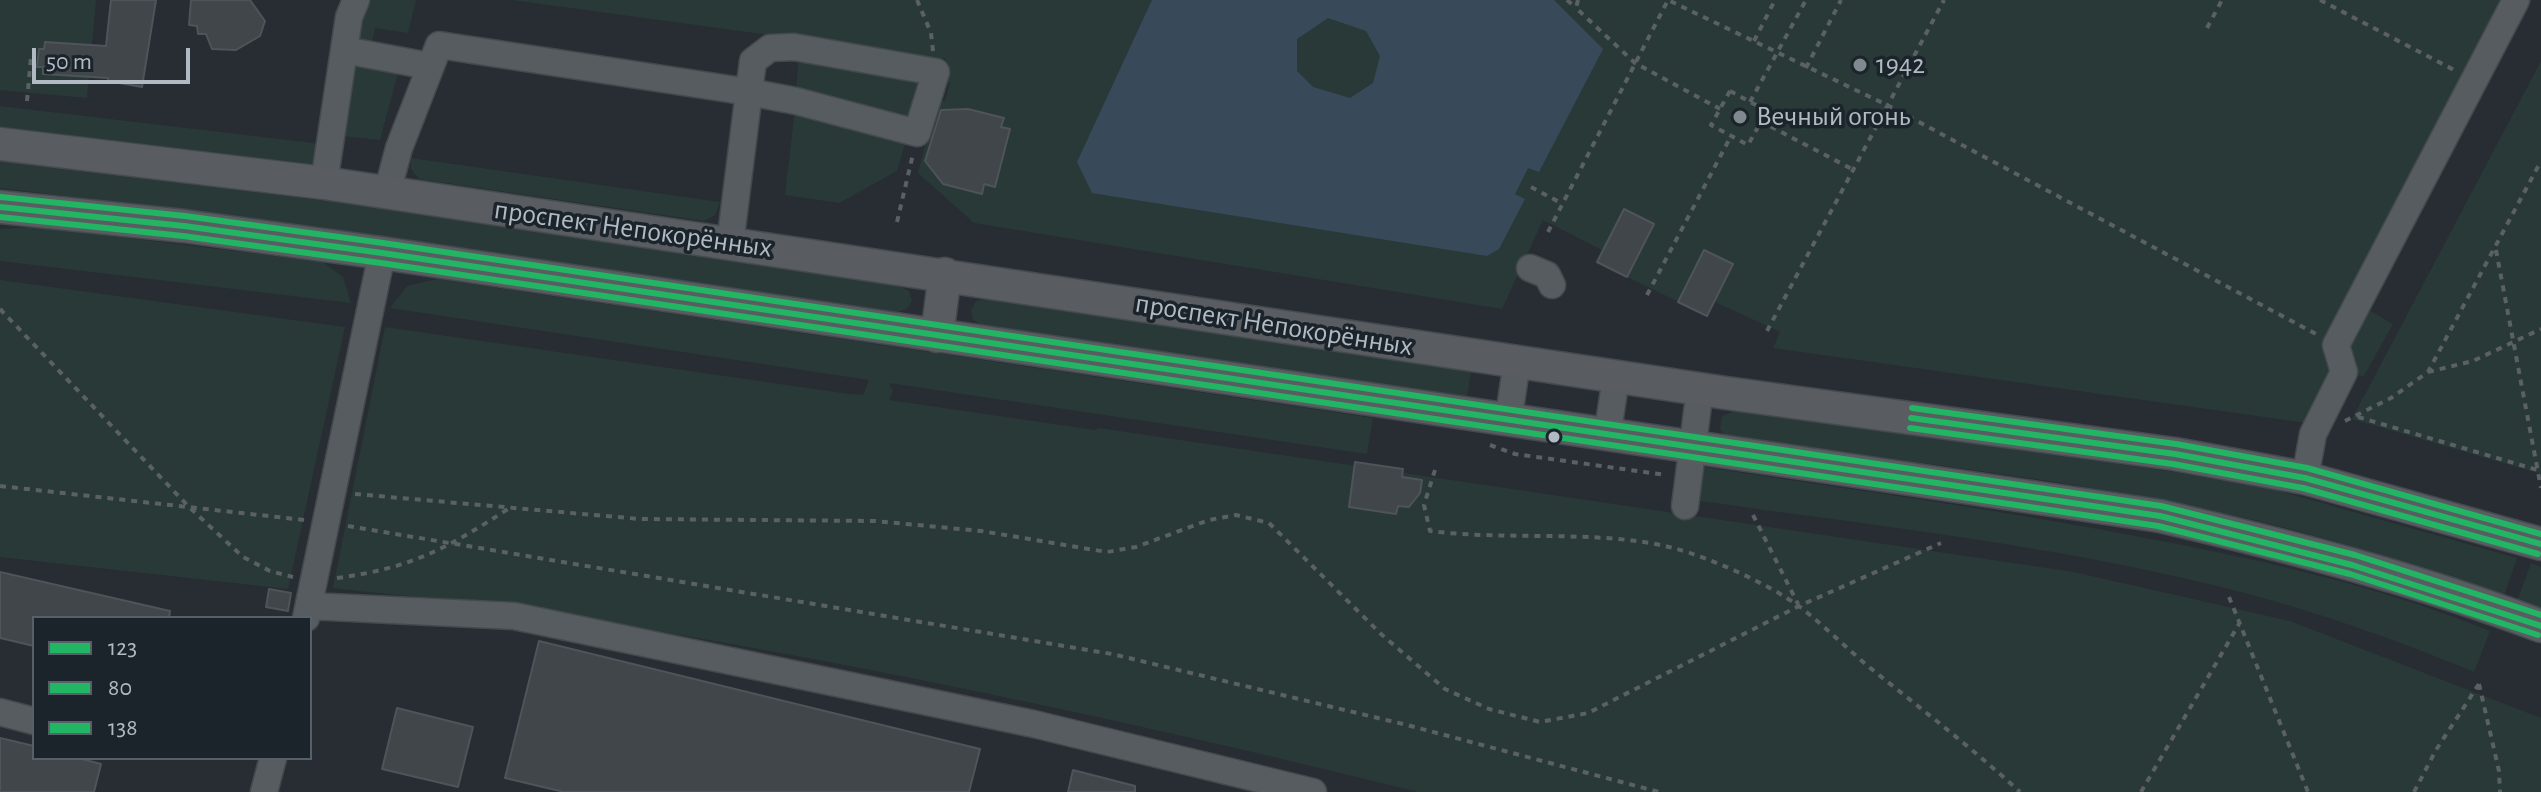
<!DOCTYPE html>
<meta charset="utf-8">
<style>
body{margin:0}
#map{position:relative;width:2541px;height:792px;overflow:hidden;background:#272d32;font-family:"Alegreya Sans",sans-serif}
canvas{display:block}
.legend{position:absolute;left:32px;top:616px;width:280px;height:144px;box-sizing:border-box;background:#1b242b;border:2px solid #576068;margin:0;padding:10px 14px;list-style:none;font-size:24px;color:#b1bac3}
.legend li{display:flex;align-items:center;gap:16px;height:40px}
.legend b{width:40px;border:2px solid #576068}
.scale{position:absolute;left:32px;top:48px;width:158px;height:36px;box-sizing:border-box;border:4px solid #b1bac3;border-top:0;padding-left:10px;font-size:24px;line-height:28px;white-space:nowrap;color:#b1bac3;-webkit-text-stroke:6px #1b242b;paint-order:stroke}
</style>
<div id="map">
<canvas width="2541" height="792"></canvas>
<ul class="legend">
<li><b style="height:10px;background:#21b564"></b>123</li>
<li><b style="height:10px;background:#21b564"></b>80</li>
<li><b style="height:10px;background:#21b564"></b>138</li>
</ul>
<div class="scale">50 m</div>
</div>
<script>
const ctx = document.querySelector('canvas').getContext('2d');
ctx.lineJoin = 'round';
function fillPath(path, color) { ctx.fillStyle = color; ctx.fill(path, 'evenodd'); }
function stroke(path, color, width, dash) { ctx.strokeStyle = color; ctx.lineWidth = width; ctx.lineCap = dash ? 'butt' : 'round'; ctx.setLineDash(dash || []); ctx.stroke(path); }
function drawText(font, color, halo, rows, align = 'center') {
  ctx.font = font + ' "Alegreya Sans",sans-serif'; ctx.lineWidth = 7; ctx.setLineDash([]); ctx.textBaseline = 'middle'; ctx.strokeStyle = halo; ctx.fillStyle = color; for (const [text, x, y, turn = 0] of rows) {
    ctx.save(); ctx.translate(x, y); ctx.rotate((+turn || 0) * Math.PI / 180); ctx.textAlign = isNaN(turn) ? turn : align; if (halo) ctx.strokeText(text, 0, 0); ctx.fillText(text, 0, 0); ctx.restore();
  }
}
const green = new Path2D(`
 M0,0H96L87,98L0,90Z
 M365,0H416L408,33L375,28L372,42L355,38Z
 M512,0H2532L2369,310L2393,324L2364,376L2332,373L2307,423L1773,348L1780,332L1715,302L1707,316L1597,262L1602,250L1543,220L1502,309L974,223L918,173L937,100L945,101L950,83L942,80L946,59Z
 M799,52L923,76L914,122L796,93Z
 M350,58L399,69L380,140L341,136Z
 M2541,61V474L2352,419Z
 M0,106L322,144L319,165L0,127Z
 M795,109L907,137L897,171L839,203L785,195Z
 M411,158L720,202L715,215L704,221L419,179L411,169Z
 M0,162L320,200L900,286L909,291L912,301L907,309L897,312L319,227L0,188Z
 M39,227L323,262L343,277L351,303L0,261V229Z
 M437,279L1373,418L1367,454L889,383L893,391L889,400L1095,430L1099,428L2074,572L2290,621L2541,718V792H1418C1136,722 849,661 561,615C485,603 408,597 333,588L385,327L849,394L863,395L869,380L390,308L407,286Z
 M0,280L345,327L288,589L0,557Z
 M986,299L1471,371L1467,397L982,325L973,320L971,310L976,301Z
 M1736,410L2174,472L2276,490L2517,558L2504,596C2427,569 2350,544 2271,524C2095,481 1904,462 1724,436L1720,429L1722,416Z
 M1697,466C1847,489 1997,509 2146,538C2263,560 2379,586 2490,631L2474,672C2392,638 2307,608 2221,587C2048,544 1869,525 1693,500Z
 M2531,563L2541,567V610L2517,601Z`);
const water = new Path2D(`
 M1152,0H1554L1603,49L1539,172L1528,168L1515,194L1525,199L1499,249L1487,256L1092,193L1077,162ZM1328,18L1366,31L1380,56L1373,83L1350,98L1313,87L1297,71V39Z`);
const building = new Path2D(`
 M111,0H156L142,87L108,81V78L43,74V67H37L39,49H44L45,42L106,46Z
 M191,0H250L265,21L260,36L236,50L212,49L206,34H198L197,26L189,25Z
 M968,109L1004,118L1001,127L1010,129L995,187L984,184L982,194L943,184L925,161L941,110Z
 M1624,209L1654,224L1627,277L1597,262Z
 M1704,250L1733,264L1707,316L1678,302Z
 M1355,462L1403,469L1402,477L1422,480L1420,493L1409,507L1398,506L1396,514L1349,507Z
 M0,572L170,611L169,618H34V646L0,638Z
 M269,589L291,593L288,611L266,607Z
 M539,641L980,749L969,792H564L505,778Z
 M397,708L473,727L458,787L382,769Z
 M0,738L34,746V758H78L101,764L94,792H0Z
 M1073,770L1135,786V792H1068Z`);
const path = new Path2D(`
 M917,0L931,33L933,51
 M1567,0L1576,8
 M1578,0L1576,8L1635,63L1720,109
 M2320,0L2456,71
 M2207,28L2222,0
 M1754,41L1775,0
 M1806,68L1841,0
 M1730,91L1767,111L1748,145L1711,125Z
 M27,101L31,57L34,56
 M1750,102L1806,0
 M1760,121L1852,169
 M1531,187L1561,203
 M897,222L913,154
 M1548,232L1668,0L1889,106L2316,334
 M2496,250L2541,488
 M1647,295L1731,136
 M0,309L189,507L243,557L270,571L293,577
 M1767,331L1944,0
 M2428,372L2473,361L2541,329
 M2358,417L2541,471
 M2345,421L2391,398L2428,372L2541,161
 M1490,445L1515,454L1666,475
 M1435,470L1424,505L1430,531C1507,541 1600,529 1673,548C1711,558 1769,584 1800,607C1826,627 1849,651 1874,671C1924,711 1973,749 2020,792
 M0,486L304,520
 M355,494L640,519L875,521L981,531L1107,552L1136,547L1209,520L1236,515L1269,523L1381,634L1445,689L1489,709L1540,722L1588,713L1799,606L1941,543
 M1753,515L1798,604
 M348,526L1112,654L1407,725L1659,792
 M337,578C412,568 448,548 511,507
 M2229,597L2308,792
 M2479,684L2499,771L2500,792
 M2141,792L2239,624
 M2414,792L2436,750L2479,684`);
const minor = new Path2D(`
 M794,47L936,72L917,133L796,101L749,92L753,61L770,48Z
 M344,50L429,66
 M324,183L349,17L356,0
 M387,193L399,148L439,45L749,92L730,244
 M1530,268L1547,275L1552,285
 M1508,422L1517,362
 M1607,437L1616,377
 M2305,478L2313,434L2344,372L2336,345L2516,0
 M1685,506L1700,389
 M309,606L514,616L1034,724L1313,792
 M306,618L382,253
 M0,712L34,721
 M264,792L273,758`);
const major = new Path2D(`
 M0,144L324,183L1726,393L2175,454L2305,478L2541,544
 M0,207L184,226L382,253L2160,516C2289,546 2417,579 2541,626
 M937,336L945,274`);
const bus1 = new Path2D(`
 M0,207L184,226L382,253L2160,516L2352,565L2541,626
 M1911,418L2175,454L2305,478L2541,544`);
const bus2 = new Path2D(`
 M0,217L183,236L381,263L2158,526L2350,574L2538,635
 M1910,428L2173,464L2303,488L2538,554`);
const bus3 = new Path2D(`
 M1,197L185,216L383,243L2161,506L2355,555L2541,615
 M1912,408L2176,444L2307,468L2541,534`);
const markers = [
 [1860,65,8,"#818990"],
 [1740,117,8,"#818990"],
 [1554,437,7,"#b1bac3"]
];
const poiNames = [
 ["1942",1876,65],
 ["Вечный огонь",1756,117]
];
const streetNames = [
 ["проспект Непокорённых",633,229,8],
 ["проспект Непокорённых",1274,325,9]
];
fillPath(green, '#283938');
fillPath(water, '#384a5a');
fillPath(building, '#40464a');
stroke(building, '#4e5459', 2);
stroke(minor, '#44494d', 29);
stroke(major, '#444a4f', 35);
stroke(path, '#5b6064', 4, [6, 6]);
stroke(minor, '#575c60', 26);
stroke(major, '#595d62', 32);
stroke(bus1, '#21b564', 6);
stroke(bus2, '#21b564', 6);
stroke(bus3, '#21b564', 6);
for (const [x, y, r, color] of markers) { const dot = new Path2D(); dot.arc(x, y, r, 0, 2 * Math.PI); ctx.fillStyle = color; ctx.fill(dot); stroke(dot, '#1b242b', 3); }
drawText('28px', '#b1bac3', '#1b242b', poiNames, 'left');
drawText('28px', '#b1bac3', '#1b242b', streetNames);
</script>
